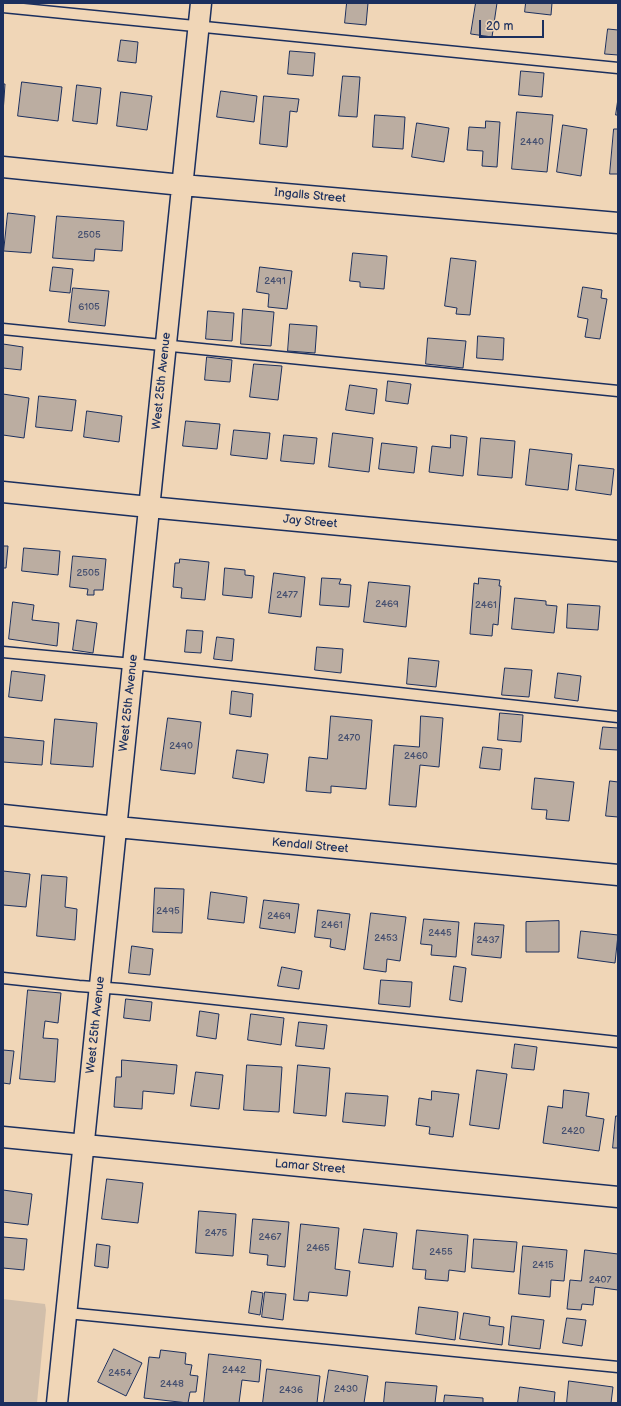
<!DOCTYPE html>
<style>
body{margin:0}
#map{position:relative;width:621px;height:1406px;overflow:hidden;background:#f0d6b7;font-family:"Balsamiq Sans",sans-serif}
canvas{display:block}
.frame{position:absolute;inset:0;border:4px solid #1b2f5e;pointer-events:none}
.scale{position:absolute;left:479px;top:20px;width:65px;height:18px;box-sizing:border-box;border:2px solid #1b2f5e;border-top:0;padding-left:5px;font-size:12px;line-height:14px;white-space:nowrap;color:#1b2f5e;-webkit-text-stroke:3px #f0d6b7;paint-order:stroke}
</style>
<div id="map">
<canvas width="621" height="1406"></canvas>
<div class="frame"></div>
<div class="scale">20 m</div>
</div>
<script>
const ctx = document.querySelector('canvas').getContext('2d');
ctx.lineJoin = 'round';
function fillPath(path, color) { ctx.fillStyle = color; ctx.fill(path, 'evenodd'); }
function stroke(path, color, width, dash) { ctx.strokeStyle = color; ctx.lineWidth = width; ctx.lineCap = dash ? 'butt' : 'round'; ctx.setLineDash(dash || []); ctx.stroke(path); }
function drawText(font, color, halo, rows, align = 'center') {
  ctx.font = font + ' "Balsamiq Sans",sans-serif'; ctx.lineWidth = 3.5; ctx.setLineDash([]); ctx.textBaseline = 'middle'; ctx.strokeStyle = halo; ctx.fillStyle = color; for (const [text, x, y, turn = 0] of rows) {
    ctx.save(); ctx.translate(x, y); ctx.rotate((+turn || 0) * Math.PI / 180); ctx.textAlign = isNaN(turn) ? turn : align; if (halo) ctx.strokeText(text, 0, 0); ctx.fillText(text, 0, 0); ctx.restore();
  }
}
const green = new Path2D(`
 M3,1299L45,1304L46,1310L37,1403H3Z`);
const building = new Path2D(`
 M347,3H368L366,25L345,23Z
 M476,3H497L492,37L471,34Z
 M526,3H552L551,15L525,12Z
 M608,29L618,30V55L605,54Z
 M121,40L138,42L136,63L118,61Z
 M290,51L315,53L313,76L288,74Z
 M521,71L544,73L542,97L519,95Z
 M343,76L360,77L357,117L339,116Z
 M22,82L62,87L58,121L18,116Z
 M3,84H5L3,113Z
 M77,85L101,88L97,124L73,121Z
 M221,91L257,96L254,122L217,117Z
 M121,92L152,96L147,130L117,126Z
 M264,96L299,99L297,112L290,111L287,147L260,144Z
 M618,99V115H616Z
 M517,112L553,115L547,172L512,169Z
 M375,115L405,117L403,149L373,147Z
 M486,121L500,122L497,167L482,166L483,151L467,150L469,127L485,128Z
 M417,123L449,128L444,162L412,157Z
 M563,125L587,129L581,176L557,172Z
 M614,129H618V174H610Z
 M8,213L35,216L31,253L4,251Z
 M57,216L124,221L122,251L95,249L94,261L53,258Z
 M353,253L387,256L384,289L360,287V282L350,281Z
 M451,258L476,261L470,315L456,314L457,308L445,306Z
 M53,267L73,269L70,293L50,291Z
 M260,267L292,271L287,309L268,307L269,294L257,292Z
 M583,287L602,290L601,298L607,299L600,339L585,337L588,319L578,317Z
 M73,288L109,291L105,326L69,322Z
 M243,309L274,312L271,346L241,344Z
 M208,311L234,313L232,341L206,339Z
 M290,324L317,326L315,353L288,351Z
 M478,336L504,338L503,360L477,358Z
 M428,338L466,341L463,368L426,364Z
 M3,344L23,347L21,370L3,368Z
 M207,357L232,360L230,382L205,380Z
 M254,364L282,366L278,400L250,397Z
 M388,381L411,384L408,404L386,401Z
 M350,385L377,389L374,414L346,410Z
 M3,394L29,398L24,438L3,435Z
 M39,396L76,400L72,431L36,427Z
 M87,411L122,416L119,442L84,437Z
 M186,421L220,424L217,449L183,446Z
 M234,430L270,433L267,459L231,455Z
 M333,433L373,438L369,472L329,467Z
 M284,435L317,438L314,464L281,461Z
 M451,435L467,437L463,476L429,472L432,446L450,448Z
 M481,438L515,441L512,478L478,475Z
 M382,443L417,447L414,473L379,469Z
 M530,449L572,454L568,490L526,485Z
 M579,465L614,469L611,495L576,490Z
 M3,546H8L6,568H3Z
 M24,548L60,551L58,575L22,571Z
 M73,556L106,559L103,590H94V595H87L88,589L70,587Z
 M180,559L209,562L205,600L181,598L182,588L173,587L175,563H179Z
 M225,568L245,570V575L254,576L252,598L223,595Z
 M274,573L305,577L301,617L269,613Z
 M322,578L341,579L339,584L351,585L349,607L320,605Z
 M479,578L500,580L499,586H501L498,625L493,624L492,636L470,634L474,583L478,584Z
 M369,582L410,586L406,627L364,622Z
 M515,598L546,601V605L557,606L554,633L512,629Z
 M13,602L34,605L32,620L59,623L57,646L9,639Z
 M568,604L600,606L598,630L567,628Z
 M77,620L97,623L93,653L73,650Z
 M187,630L203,631L201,653L185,652Z
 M217,637L234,639L232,661L214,659Z
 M317,647L343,649L341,673L315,670Z
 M409,658L439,661L436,687L407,684Z
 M505,668L532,670L529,697L502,695Z
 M12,671L45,675L42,701L9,697Z
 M558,673L581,676L578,701L555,698Z
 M232,691L253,694L251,717L230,714Z
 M500,713L523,715L521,742L498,740Z
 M331,716L372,720L366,789L331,786V793L306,791L309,757L327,759Z
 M421,716L443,718L439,767L420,765L416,807L389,805L394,745L419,747Z
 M168,718L201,722L195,774L161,770Z
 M55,719L97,723L93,767L51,764Z
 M603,727L618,728V750L600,749Z
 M3,737L44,741L42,765L3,762Z
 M483,747L502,749L500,770L480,768Z
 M237,750L268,754L264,783L233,778Z
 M535,778L574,782L569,821L546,819L547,810L532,809Z
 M610,781L618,782V817L606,816Z
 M3,871L30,874L26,907L3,905Z
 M42,875L67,877L65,907L77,909L75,940L37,936Z
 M155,888L184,889L182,933L153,932Z
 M211,892L247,897L244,923L208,919Z
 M264,900L299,904L295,933L260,928Z
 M318,910L350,914L345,950L330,947L331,939L315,937Z
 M371,913L406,917L400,961L387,959L386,972L364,969Z
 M424,919L459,922L456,957L431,955L432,945L421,944Z
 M559,921V952H526V922Z
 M475,923L504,925L501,958L472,955Z
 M581,931L618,935L615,963L578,958Z
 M132,946L153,949L150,975L129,973Z
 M454,966L466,968L462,1002L450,1000Z
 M282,967L302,971L299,989L278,986Z
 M381,980L412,982L410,1007L379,1004Z
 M28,990L61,993L58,1023L45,1021L43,1038L58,1039L55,1082L20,1079Z
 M126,999L152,1002L150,1021L124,1018Z
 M200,1011L219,1014L216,1039L197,1036Z
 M251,1014L284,1018L281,1045L248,1040Z
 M299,1022L327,1025L324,1049L296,1046Z
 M515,1044L537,1047L534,1070L512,1068Z
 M3,1050L14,1051L10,1084L3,1083Z
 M122,1060L177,1065L174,1094L143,1091L142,1109L114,1107L116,1077H121Z
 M247,1065L282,1067L279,1112L244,1110Z
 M298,1065L330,1068L326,1116L294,1113Z
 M477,1070L507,1074L499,1129L470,1125Z
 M196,1072L223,1075L219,1109L191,1106Z
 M564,1090L589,1093L586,1116L604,1119L599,1151L543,1143L548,1106L562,1108Z
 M432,1091L459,1094L453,1137L429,1134L430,1127L416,1125L419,1098L431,1100Z
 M346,1093L388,1096L385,1126L343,1122Z
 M616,1116H618V1148H613Z
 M107,1179L143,1183L138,1223L102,1219Z
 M3,1190L32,1194L28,1225L3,1222Z
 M199,1211L236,1214L233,1256L196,1253Z
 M253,1219L289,1222L285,1267L267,1265L268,1255L250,1253Z
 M301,1224L339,1228L335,1269L350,1271L347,1296L309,1292L308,1301L294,1300Z
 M364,1229L397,1233L393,1267L359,1263Z
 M417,1230L468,1235L465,1272L449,1270L448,1281L425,1279L426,1270L413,1269Z
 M3,1237L27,1239L24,1270L3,1268Z
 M474,1239L517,1242L514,1272L472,1268Z
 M97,1244L110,1246L108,1268L95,1266Z
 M523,1246L567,1250L564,1281L551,1280L550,1297L519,1294Z
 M585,1250L618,1254V1290L595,1287L593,1305L582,1304L581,1310L567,1309L570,1280L581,1281Z
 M252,1291L263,1293L260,1315L249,1313Z
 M265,1292L286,1294L283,1320L262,1317Z
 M419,1307L458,1312L455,1340L416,1334Z
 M464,1313L490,1317L489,1325L504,1327L502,1345L460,1339Z
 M512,1316L544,1320L540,1349L509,1345Z
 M567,1318L586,1320L582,1346L563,1343Z
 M114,1349L142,1363L126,1396L98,1382Z
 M161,1350L186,1353L185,1364L192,1365L190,1375L198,1376L196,1392H190L188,1403L144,1398L149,1357L159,1358Z
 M209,1354L261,1360L259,1382L242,1380L239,1403H204Z
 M267,1369L320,1376L317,1403H263Z
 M329,1370L368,1376L364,1403H324Z
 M569,1381L613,1387L611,1403H567Z
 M386,1382L437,1386L435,1403H384Z
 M520,1387L555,1392L554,1403H518Z
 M445,1395L483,1398V1403H444Z`);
const lane = new Path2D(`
 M3,7L618,68
 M3,329L618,391
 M3,652L133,664L618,717
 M3,978L79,986L121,989L618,1042
 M67,1313L618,1367`);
const street = new Path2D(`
 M3,167L182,185L618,223
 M3,492L149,507L618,551
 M3,815L117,827L618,875
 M3,1137L618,1197
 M57,1403L201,3`);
const numberNames = [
 ["2440",532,142],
 ["2505",89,235],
 ["2491",275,281],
 ["6105",89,307],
 ["2505",88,573],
 ["2477",287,595],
 ["2469",387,604],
 ["2461",486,605],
 ["2470",349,738],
 ["2490",181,746],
 ["2460",416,756],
 ["2495",168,911],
 ["2469",279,916],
 ["2461",332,925],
 ["2445",440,933],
 ["2453",386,938],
 ["2437",488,940],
 ["2420",573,1131],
 ["2475",216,1233],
 ["2467",270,1237],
 ["2465",318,1248],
 ["2455",441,1252],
 ["2415",543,1265],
 ["2407",600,1280],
 ["2442",234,1370],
 ["2454",120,1373],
 ["2448",172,1384],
 ["2430",346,1389],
 ["2436",291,1390]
];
const streetNames = [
 ["Ingalls Street",310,196,5],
 ["West 25th Avenue",162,381,-84],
 ["Jay Street",310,522,5],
 ["West 25th Avenue",129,703,-84],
 ["Kendall Street",310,846,5],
 ["West 25th Avenue",96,1025,-84],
 ["Lamar Street",310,1167,5]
];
fillPath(green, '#d1beaa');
fillPath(building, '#bbada1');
stroke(building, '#1b2f5e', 1);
stroke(lane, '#1b2f5e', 13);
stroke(street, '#1b2f5e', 23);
stroke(lane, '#f0d6b7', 10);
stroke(street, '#f0d6b7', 20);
drawText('10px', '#434e6f', null, numberNames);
drawText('12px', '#1b2f5e', '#f0d6b7', streetNames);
</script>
